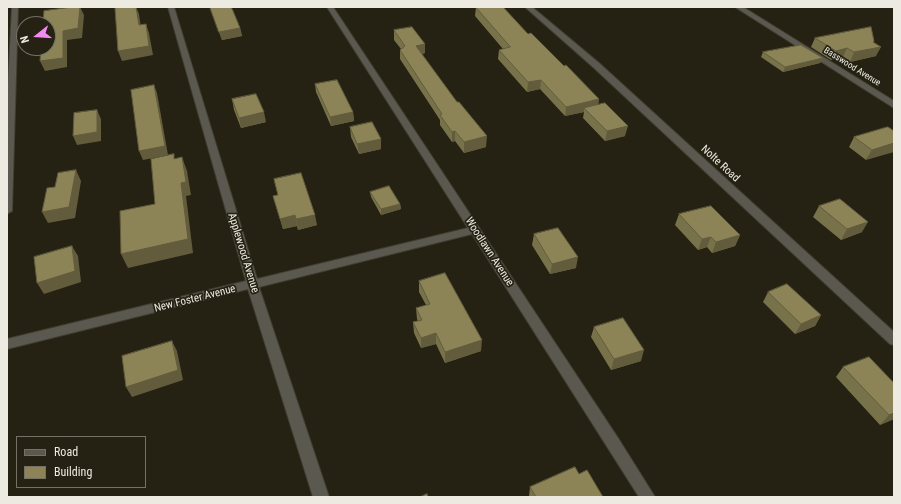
<!DOCTYPE html>
<style>
body{margin:0}
#map{position:relative;width:901px;height:504px;overflow:hidden;background:#252213;font-family:"Roboto Condensed",sans-serif}
canvas{display:block}
.frame{position:absolute;inset:0;border:8px solid #edebe1;pointer-events:none}
.legend{position:absolute;left:16px;top:436px;width:130px;height:52px;box-sizing:border-box;background:#252213;border:1px solid #757265;margin:0;padding:5px 7px;list-style:none;font-size:12px;color:#edebe1}
.legend li{display:flex;align-items:center;gap:8px;height:20px}
.legend b{width:20px;border:1px solid #757265}
.north{position:absolute;left:16px;top:16px;width:40px;height:40px;box-sizing:border-box;background:#252213;border:1px solid #757265;border-radius:50%;rotate:253deg;font-size:11px;font-weight:700;line-height:16px;text-align:center;color:#edebe1}
.north::after{content:'';display:block;margin:auto;width:14px;height:18px;background:#f38af1;clip-path:polygon(50% 0,100% 100%,50% 72%,0 100%)}
</style>
<div id="map">
<canvas width="901" height="504"></canvas>
<div class="frame"></div>
<ul class="legend">
<li><b style="height:5px;background:#5b5850"></b>Road</li>
<li><b style="height:11px;background:#8c8457"></b>Building</li>
</ul>
<div class="north">N</div>
</div>
<script>
const ctx = document.querySelector('canvas').getContext('2d');
ctx.lineJoin = 'round';
function stroke(path, color, width, dash) { ctx.strokeStyle = color; ctx.lineWidth = width; ctx.lineCap = dash ? 'butt' : 'round'; ctx.setLineDash(dash || []); ctx.stroke(path); }
function fillPath(path, color) { ctx.fillStyle = color; ctx.fill(path, 'evenodd'); }
function drawText(font, color, halo, rows, align = 'center') {
  ctx.font = font + ' "Roboto Condensed",sans-serif'; ctx.lineWidth = 3.5; ctx.setLineDash([]); ctx.textBaseline = 'middle'; ctx.strokeStyle = halo; ctx.fillStyle = color; for (const [text, x, y, turn = 0] of rows) {
    ctx.save(); ctx.translate(x, y); ctx.rotate((+turn || 0) * Math.PI / 180); ctx.textAlign = isNaN(turn) ? turn : align; if (halo) ctx.strokeText(text, 0, 0); ctx.fillText(text, 0, 0); ctx.restore();
  }
}
const minor = new Path2D(`
 M12,7H18L12,211L7,214V102Z
 M168,7H174L257,279L468,228L327,7H333L618,438L655,497H639L472,234L259,287L329,497H313L248,289L7,349V339L246,281Z
 M525,7H532L599,63L894,332V345L890,344L593,67Z
 M735,7H743L894,101V108Z`);
const wall = new Path2D(`
 M210,7H231L233,11L240,28L242,36L222,40Z
 M476,7L528,34L564,66L599,99L598,105L625,136L605,141L583,118L584,112L565,116L540,89L527,92L498,59L499,50L503,49L475,16Z
 M394,30L425,53L422,54L486,147L464,153L455,141L452,142L440,125V120L400,59V50L401,49L394,40Z
 M815,38L874,42L876,56L850,62L843,57L831,60L811,47Z
 M763,52L823,58L820,63L783,72L761,57Z
 M315,84L353,112L354,121L331,126L316,92Z
 M232,99L266,122L241,128L234,110Z
 M350,127L381,139V149L359,154L351,137Z
 M888,127L866,160L849,147L854,137Z
 M274,179L317,225L298,230L297,226L283,229L273,196L278,195Z
 M370,192L400,204L401,209L381,215L371,197Z
 M819,206L862,232L841,240L813,217Z
 M679,214L740,235L735,246L712,253L707,247L698,250L675,225Z
 M534,234L576,268L550,274L532,245Z
 M419,281L481,351L445,363L436,344L421,348L414,333L413,322L418,321L417,319L416,308L426,305L419,292Z
 M768,292L821,315L815,326L795,334L763,302Z
 M594,327L641,361L611,370L591,337Z
 M843,367L894,419L880,425L836,377Z
 M579,474L603,497H529V496L530,487Z`);
const shadedWall = new Path2D(`
 M80,7L84,15L82,38L67,40V67L45,71L40,61Z
 M136,7L139,14L142,35L139,25Z
 M146,24L149,33L153,55L122,61L118,51Z
 M240,28L242,36L222,40L219,32Z
 M874,41L871,49L881,47L876,56L850,62L854,52Z
 M425,44V53L416,55V46Z
 M847,48L843,57L831,60L836,51Z
 M823,58L820,63L783,72L785,67Z
 M541,80L540,89L527,92L528,82Z
 M154,85L157,93L168,155L143,160L139,151Z
 M599,99L597,109L584,108V112L565,116L566,107Z
 M97,110L101,119V141L77,145L73,136Z
 M264,112L266,122L241,128L239,118Z
 M353,112L354,121L331,126L330,117Z
 M628,126L625,136L605,141L607,131Z
 M455,131V141L452,142V132Z
 M487,136L486,147L464,153V142Z
 M381,139V149L359,154L357,144Z
 M894,143V152L866,160L872,150Z
 M182,157L187,171L191,195L186,196L193,253L128,268L121,254L181,183Z
 M76,170L81,181L75,218L48,223L42,212Z
 M400,204L401,209L381,215V209Z
 M295,215L297,226L283,229L280,219Z
 M315,215L317,225L298,230L296,219Z
 M868,222L862,232L841,240L847,229Z
 M740,235L735,246L712,253L716,242Z
 M711,237L707,247L698,250L702,239Z
 M72,246L78,256L81,282L44,294L37,283Z
 M578,257L576,268L550,274L552,264Z
 M821,315L815,326L795,334L801,324Z
 M436,333V344L421,348V338Z
 M482,340L481,351L445,363V352Z
 M172,341L177,351L183,380L132,397L126,387Z
 M644,350L641,361L611,370L614,359Z
 M894,413V419L880,425L889,415Z`);
const building = new Path2D(`
 M73,7H80L78,28L63,31V58L40,61L41,48H48V24H43L44,11Z
 M121,7H136L139,25L146,24L149,46L118,51L115,8Z
 M210,7H231L233,11L240,28L219,32Z
 M476,7H503L528,34L531,33L564,66L566,65L599,99L566,107L541,80L528,82L499,50L510,47Z
 M412,27L425,44L416,46L457,102H459L487,136L464,142L455,131L452,132L440,115L442,114L400,50L405,46L394,30Z
 M871,27L874,41L873,42L881,47L854,52L847,48L836,51L815,38Z
 M801,45L823,58L785,67L763,52Z
 M337,80L353,112L330,117L315,84Z
 M154,85L165,146L139,151L131,90Z
 M256,94L264,112L239,118L232,99Z
 M605,103L628,126L607,131L584,108Z
 M97,110V132L73,136L74,113Z
 M372,122L381,139L357,144L350,127Z
 M888,127L894,131V143L872,150L854,137Z
 M174,154V159L182,157L186,182L181,183L188,239L121,254L120,211L155,204L151,159Z
 M76,170L69,207L42,212L47,188L55,187L58,173Z
 M301,173L315,215L296,219L295,215L280,219L273,196L278,195L274,179Z
 M389,186L400,204L381,209L370,192Z
 M840,199L868,222L847,229L819,206Z
 M711,206L740,235L716,242L711,237L702,239L679,214Z
 M558,228L578,257L552,264L534,234Z
 M72,246L75,271L37,283L34,257Z
 M445,273L482,340L445,352L436,333L421,338L413,322L422,320L416,308L430,304L419,281Z
 M787,284L821,315L801,324L768,292Z
 M623,318L644,350L614,359L594,327Z
 M172,341L178,370L126,387L122,356Z
 M869,357L894,383V413L889,415L843,367Z
 M575,467L579,474L587,470L603,497H536L530,487Z
 M427,494L428,497H420Z`);
const farStreetnames = [
 ["Basswood Avenue",852,67,32]
];
const streetNames = [
 ["Nolte Road",720,164,43],
 ["Woodlawn Avenue",489,252,57],
 ["Applewood Avenue",243,253,73],
 ["New Foster Avenue",195,299,-14]
];
stroke(minor, '#413e30', 2);
fillPath(minor, '#5b5850');
fillPath(wall, '#78724b');
fillPath(shadedWall, '#625c3d');
fillPath(building, '#8c8457');
stroke(building, '#625c3d', 1);
drawText('9px', '#edebe1', '#252213', farStreetnames);
drawText('11px', '#edebe1', '#252213', streetNames);
</script>
